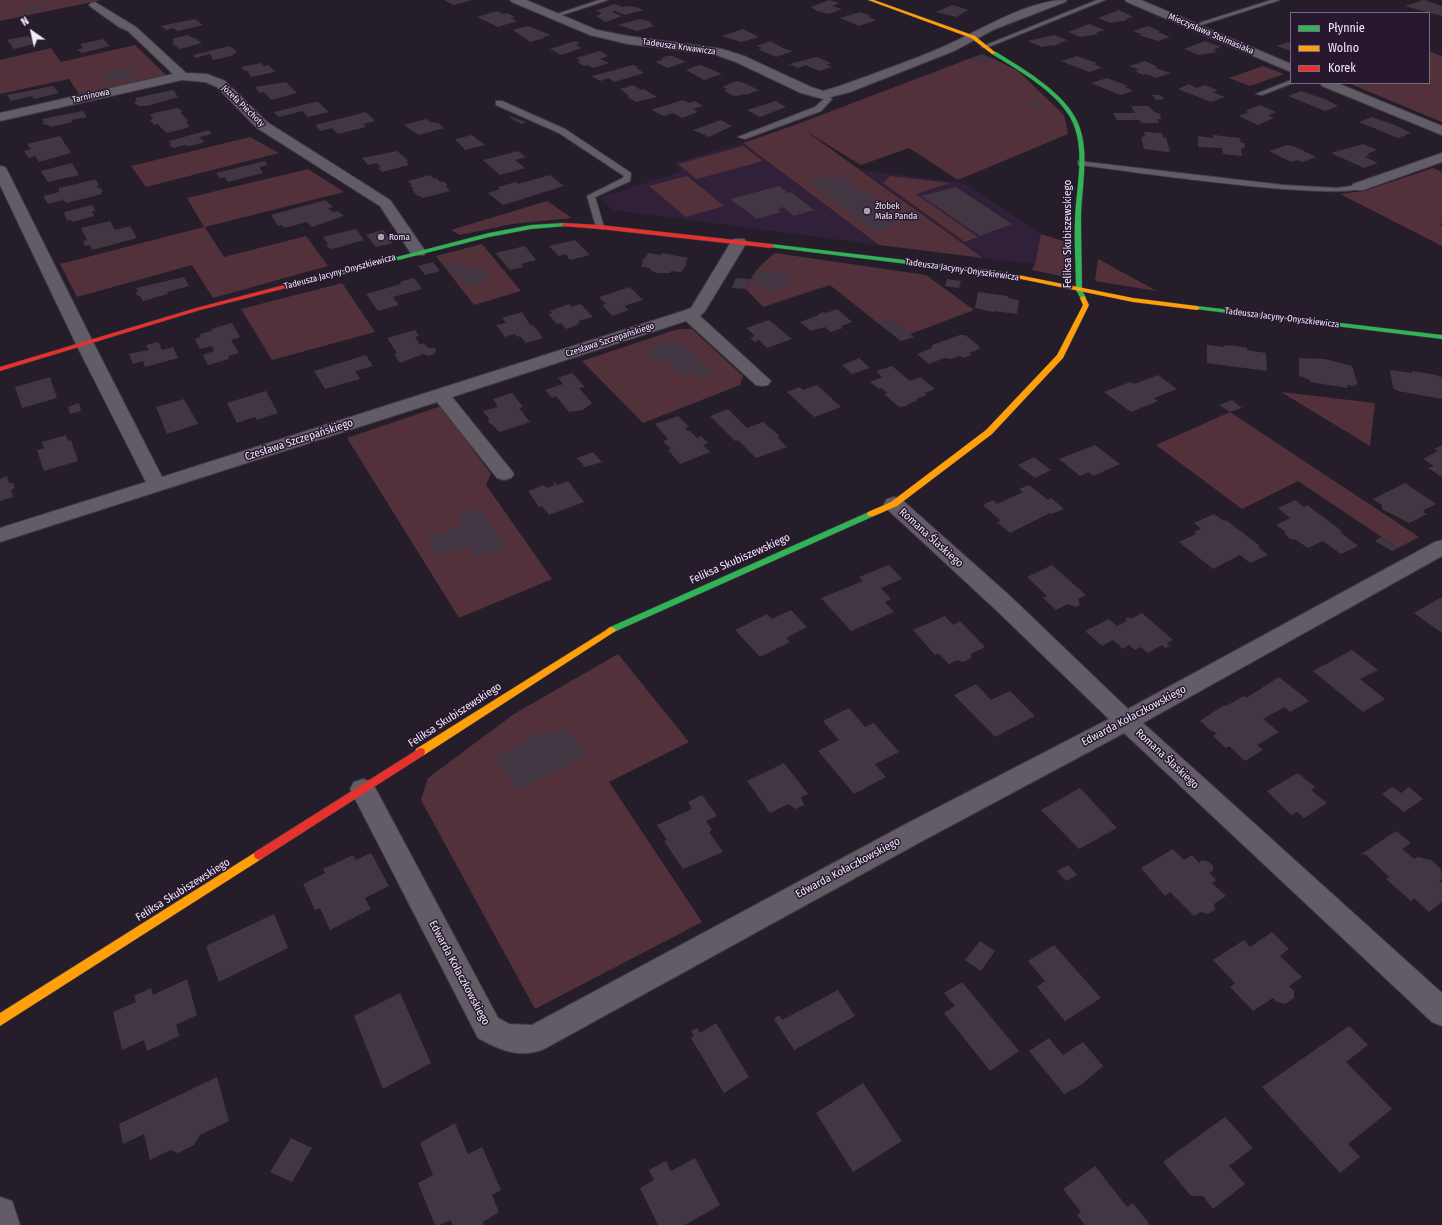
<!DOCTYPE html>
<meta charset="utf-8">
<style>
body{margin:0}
#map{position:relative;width:1442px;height:1225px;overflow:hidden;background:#261d2a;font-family:"Fira Sans Condensed",sans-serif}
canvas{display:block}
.legend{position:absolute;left:1290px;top:12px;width:140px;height:72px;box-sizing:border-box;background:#27182f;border:1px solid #796c80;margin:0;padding:5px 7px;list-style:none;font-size:12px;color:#f3e9f9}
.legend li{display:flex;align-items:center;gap:8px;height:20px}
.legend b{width:20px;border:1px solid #796c80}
.north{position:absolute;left:12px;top:12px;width:40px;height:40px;-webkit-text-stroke:3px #27182f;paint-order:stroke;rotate:326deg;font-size:11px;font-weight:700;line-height:16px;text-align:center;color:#f3e9f9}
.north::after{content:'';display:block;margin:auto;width:14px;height:18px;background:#f3e9f9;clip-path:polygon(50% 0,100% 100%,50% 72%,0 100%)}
</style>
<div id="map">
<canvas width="1442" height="1225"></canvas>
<ul class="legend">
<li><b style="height:5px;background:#30b455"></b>Płynnie</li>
<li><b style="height:5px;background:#ff9f0a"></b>Wolno</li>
<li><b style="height:5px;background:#e5322d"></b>Korek</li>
</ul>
<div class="north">N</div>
</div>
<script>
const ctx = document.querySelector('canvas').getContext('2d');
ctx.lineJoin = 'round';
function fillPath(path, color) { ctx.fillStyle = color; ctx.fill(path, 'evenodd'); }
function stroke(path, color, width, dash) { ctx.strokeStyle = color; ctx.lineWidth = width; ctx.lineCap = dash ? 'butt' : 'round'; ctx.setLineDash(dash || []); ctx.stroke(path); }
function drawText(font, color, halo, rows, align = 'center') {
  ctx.font = font + ' "Fira Sans Condensed",sans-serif'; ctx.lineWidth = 3; ctx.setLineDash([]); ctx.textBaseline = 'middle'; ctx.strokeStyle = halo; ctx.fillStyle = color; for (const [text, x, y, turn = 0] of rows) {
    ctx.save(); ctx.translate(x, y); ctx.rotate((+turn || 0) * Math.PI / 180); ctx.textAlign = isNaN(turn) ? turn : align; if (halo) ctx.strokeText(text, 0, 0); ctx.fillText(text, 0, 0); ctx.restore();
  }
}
const built = new Path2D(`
 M743,143L879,245L613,210L599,198L682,171L674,163Z
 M861,170L963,183L1041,234L1035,264L983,258Z`);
const green = new Path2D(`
 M0,0H102L0,21Z
 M135,45L166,75L79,94L69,79L0,94V60L51,48L61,62Z
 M1429,51L1442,56V122L1348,83H1429Z
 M971,58L982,63L994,59L1018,71L1064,115L1068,134L958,180L909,148L861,165L804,130L983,258L879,245L743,143L795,125Z
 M1263,66L1284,74L1250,86L1229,78Z
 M250,137L279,153L146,187L131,166Z
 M743,146L763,161L697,179L678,164Z
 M1433,168L1442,172V223L1440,224L1442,226V246L1340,194L1364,191Z
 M308,169L344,192L205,227L224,257L306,236L328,266L213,298L192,265L77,297L60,264L204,227L187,198Z
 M687,176L724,206L686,217L649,186Z
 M890,176L950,183L916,194L978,237L965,242L883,183Z
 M547,201L572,218L512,224L460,235L451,230Z
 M1041,234L1063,241L1071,246L1066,277L1032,270L1035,264Z
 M482,244L521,291L474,305L436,256Z
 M775,253L926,275L974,310L910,334L892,319L879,324L830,285L763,307L746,289C752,273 761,264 775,253Z
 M1098,259L1157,291L1095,281Z
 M342,283L375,332L272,360L241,309Z
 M678,329H692L743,376L740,385L643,423L582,361Z
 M1281,392L1375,403L1370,446Z
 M441,406L491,474L486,485L552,579L459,618L347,438Z
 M1230,412L1419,537L1398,548L1298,481L1242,509L1156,445Z
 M618,654L689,742L609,782L702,922L535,1009L421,800L428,778L514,714Z`);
const building = new Path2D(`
 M444,0H472L454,5Z
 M829,0L840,3L832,6L842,9L829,14L817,11L811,7Z
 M1424,0L1442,6V16L1405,6Z
 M40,4L44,8L24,13L21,11L24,10L22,8Z
 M615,4L622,7L629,6L636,7L644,10L625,15L615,11L612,12L622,16L606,22L596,16L602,13L595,11Z
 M952,5L969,10L956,17L936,12Z
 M1119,10L1133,17L1125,19L1128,20L1110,23L1098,18Z
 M497,11L503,14L507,13L515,17L511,18L517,21L498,27L477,17Z
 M860,12L871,16L868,17L876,20L859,26L840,18Z
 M195,19L203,25L178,31L173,28L166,30L161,26Z
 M640,19L651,22V24L654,26L637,31L618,25Z
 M1089,24L1104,30L1095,33L1099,34L1080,37L1068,32Z
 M528,26L538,30L551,35L543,37L545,38L530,42L513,30Z
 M1148,26L1160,31L1158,32L1170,37L1158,41L1139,35L1142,34L1133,31Z
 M743,29L759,37L741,42L722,36Z
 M187,35L196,39L202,43L180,49L172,44L174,43L172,41H174L172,39Z
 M1054,35L1067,40L1054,46L1051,45L1042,47L1028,41Z
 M28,36L30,38L33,37L38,43L14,49L7,40Z
 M103,39L110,46L82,53L77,50L83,48L80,44Z
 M575,41L580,43L576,45L582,48L561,55L550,49Z
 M770,41L785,49L793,51L776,57L758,49L762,48L757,46Z
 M1205,41L1221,47L1213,50L1217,52L1199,55L1184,49Z
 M1288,42L1291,44V51L1277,46Z
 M230,46L237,52L231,56L213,60L210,54L195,58L193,55Z
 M600,51L608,56L600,59L609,63L593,68L588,65L584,66L577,62L581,61L576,58Z
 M982,54L994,59L982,63L971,58Z
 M667,56H673L686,62L668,68L655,62L664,59L661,58Z
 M1077,56L1097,63L1094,64L1102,68L1089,72L1061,61Z
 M817,57L831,63L827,65L832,67L819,71L806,65L798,68L789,64Z
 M1145,61L1158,67L1155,68L1171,73L1156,78L1146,74L1143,75L1135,71L1139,70L1129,66Z
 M261,63L264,66L269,65L275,72L251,77L247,70L245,71L241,67Z
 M633,65L638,67L636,68L644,73L614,82L609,78L600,81L592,76Z
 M699,65L706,67L722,74L704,80L686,70Z
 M130,68L134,76L113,82H107V80L103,75Z
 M1107,78L1128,86L1125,87L1133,91L1120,95L1091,83Z
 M737,81L744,83L759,90L746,95L744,94L737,96L731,95L724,90L728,89L722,87Z
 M286,82L297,93L271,100L264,92L260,93L255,87Z
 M1189,84L1196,88L1205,85L1218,90L1213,92L1225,97L1211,102L1178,89Z
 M633,85L641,90L644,89L657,97L636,102L627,97L629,96L620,89Z
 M53,86L59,93L34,99L32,96L11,101L7,95Z
 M173,90L178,97L147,106H139L134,103L137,101L135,98Z
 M1301,91L1327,100L1338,106L1325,111L1288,96Z
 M1152,95H1160L1165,99L1156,100Z
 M683,100L689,103L695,101L703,106L693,109L698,112L682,118L673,113L664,116L651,110Z
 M776,101L786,107L760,117L747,110Z
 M315,102H318L329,112L308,117L302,111L279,117L274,112Z
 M1029,103H1041L1044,108H1032Z
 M1260,105L1276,112L1268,116L1274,118L1258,125L1239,116L1249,112L1245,111Z
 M1131,106H1149L1154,112L1160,114L1161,119H1157L1159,123H1142L1139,120H1117L1113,113H1135Z
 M177,108L183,111L180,112L188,121L186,122L190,127L167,133L157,124L154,125L150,120L153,119L150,115L154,113Z
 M83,111L87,117L71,120L73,122L50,127L49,125L42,124L44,122L42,119Z
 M366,112L375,121L363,124L366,127L338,134L332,128L321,131L315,125Z
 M509,116L526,122L522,124L512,119Z
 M1372,117L1395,125L1411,133L1398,138L1359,122Z
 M426,119L430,122L438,123L444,128L419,135L404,125Z
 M721,120L732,126L709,137L693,130Z
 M209,130L212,134L199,137L205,142L190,146L184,145L174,148L169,145L171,144L169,141Z
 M1144,132L1162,133L1163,137L1166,138L1170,151L1167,152L1144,149L1141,137L1145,136Z
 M472,135L485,145L465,150L455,139Z
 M1213,135L1240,138L1241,143H1244L1245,148H1241L1242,156L1223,154L1222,148L1198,147V136L1213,138Z
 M60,136L71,153L39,162L35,156L29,158L24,151L31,149L27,144Z
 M1363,144L1377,150L1367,154L1370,155L1365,157L1378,163L1364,168L1331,153Z
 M1288,145L1298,148L1316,157L1302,162L1297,160L1291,162L1269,151Z
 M397,151L409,161H406L409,165L382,172L378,168L381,167L377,163L368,165L362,158Z
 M518,151L526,157L515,160L525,168L500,175L483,160Z
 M265,161L268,165L259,167L263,173L228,182L225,177L220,178L216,173Z
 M72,163L79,175L48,182L41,171Z
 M430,175L434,179L436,178L440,182H445L447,185L446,187L450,191L423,198L417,195L412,190L414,189L410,185H412L408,181Z
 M550,175L564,186L503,205L488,193L500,189L498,187L516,182L518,184Z
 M829,176L833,179L844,176L855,184L852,186L859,191L863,190L884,205L880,206L887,211L892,210L903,218L889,223L893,226L875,232L825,195L827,194L824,192L822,193L808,182Z
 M93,180H96L99,185L97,186L98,188L100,187L103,192H101L102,194L67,203L63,200L48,204L43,196L59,192V188Z
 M779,186L788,193L791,192L814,210L794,216L783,207L778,209L781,212L757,219L730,199Z
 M956,187L1012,224L980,236L921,196Z
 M325,200L333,207L328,208L333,212L338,211L344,216L312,227L307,222L284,228L282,225L278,226L271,215Z
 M92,205L95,211H92L94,216L72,222L71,220L67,221L64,212Z
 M110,221L115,230L130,226L137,238L92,250L90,245L85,246L83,241L87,240L81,228Z
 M356,229L364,240L332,249L326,246L328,244L323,237Z
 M383,230L393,243L376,247L366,235Z
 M575,240L590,255L570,260L565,254L559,256L549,246Z
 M525,246L536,260L521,264L523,267L510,270L495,253Z
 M648,253L661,255L662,253L688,258L685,263L687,264L681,272L671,271L670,273H657L650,270V268L641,267L643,262L641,261L643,259L645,258Z
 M457,261L465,270L479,266L490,280L467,286L458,275L454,276L445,264Z
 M433,262L440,271L425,275L418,266Z
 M756,271H772V273H783V275L793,276L788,288L778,287L771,290L764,289L760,286L761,284L751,283Z
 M184,277L189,286L167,292L168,294L143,301L140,296L135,294L138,291L136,288Z
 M414,278L422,289L393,297L399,305L378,311L366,294L401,284L400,282Z
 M736,278L750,279L746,289L732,288Z
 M947,279L961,281L959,288L945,286Z
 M630,287L643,300L624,306L629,310L612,316L602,305L606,304L599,297Z
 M978,292L1008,296V298L1019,300L1017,314L995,311L994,312L975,308Z
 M569,304L571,307L581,304L593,317L578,321L580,323L576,324L578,325L566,329L561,323L557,324L548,314L552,313L550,311Z
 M837,309L852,322L841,326L843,328L831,332L825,327L811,331L800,322L819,315L818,314L824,312L826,313Z
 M522,312L531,326L533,325L543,338L526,343L520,336L517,337L515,334L505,337L496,325L506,323L502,318Z
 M892,319L910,334L914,337L901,341L879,324Z
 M769,320L792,339L767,348L759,340L755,342L750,338L755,336L746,328Z
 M232,323L240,337L231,340L239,353L228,356L229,359L208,365L203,355L214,351L212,346L200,349L195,339L201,337L200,334L212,331L211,329Z
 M415,330L419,336L415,337L420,345L424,343L428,348H435L436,351L434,354L429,356L423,354L400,363L394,354L397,353L387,338Z
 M960,335H965L979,346V349L969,353L971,355L963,358L960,356L951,359L944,358L929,364L917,354L932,348V345Z
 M678,340L690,352L693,351L697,356L695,357L704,366L707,365L715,372L699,377L693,371L680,376L665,358L656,361L646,351L655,348L653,346L669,341L671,343Z
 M158,342L162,350L173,347L178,358L145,367L143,361L133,364L129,354L149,350L146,345Z
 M1207,345L1224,347L1225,345L1236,346L1247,348V350L1266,353L1267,371L1207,363Z
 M366,355L373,366L355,371L360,379L325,389L314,371Z
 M859,358L870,368L852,374L842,365Z
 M1299,358L1325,359L1352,366L1358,385L1355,384V386L1347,385L1348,388L1310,382V380L1299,376Z
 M892,366L910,381L920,377L935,389L925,393L927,395L916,399L918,400L908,404L907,406L899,407L884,394L887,393L882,388L879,389L870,382L882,377L876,371Z
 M1390,370L1412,373V371L1437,375V376L1442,377V399L1398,391L1393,388Z
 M572,373L585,387L579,388L592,403L583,410L569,412L556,396L552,398L545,390L563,384L558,378Z
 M1158,375L1177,389L1154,398L1158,401L1131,412L1104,392L1130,382L1134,384Z
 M50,377L57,398L22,408L15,387Z
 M817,385L841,407L814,417L787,392L800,387L803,390Z
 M266,391L278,413L257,420L255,417L237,423L227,403Z
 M512,393L523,407L519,408L530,422L499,432L493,425L490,424L488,421L489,419L483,411L498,407L493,399Z
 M184,399L198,424L167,434L156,407Z
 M1232,400L1242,408L1230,412L1219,405Z
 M79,403L81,411L70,414L68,407Z
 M728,409L747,428L763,422L779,435L778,438L787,447L756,458L738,440L735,441L710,416Z
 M678,416L689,427L685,428L688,431H690L697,438L701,436L708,443L703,445L710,452L680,464L668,450L671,449L663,441L668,439L655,424Z
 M66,435L68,441L71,440L78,461L44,471L37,450L44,448L42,442Z
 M1095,445L1120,464L1093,476L1089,472L1080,476L1059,459Z
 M1442,445V477L1428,468L1434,466L1423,459L1438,451L1434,449Z
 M593,452L602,462L585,467L577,458Z
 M1034,457L1051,470L1035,478L1018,465Z
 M7,476L9,483H13L15,488L11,490L13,497L0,501V479Z
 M568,481L584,502L549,515L542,506L539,507L528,491L544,485L546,488L555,485L553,483L555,482L557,485Z
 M1405,483L1436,504L1424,510L1423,512L1427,514L1409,523L1382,509V505L1373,499Z
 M1029,485L1048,500L1051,498L1064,509L1052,514L1050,513L1010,533L997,522L1001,521L983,505L993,500L997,504L1023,492L1019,489Z
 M1295,500L1304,507L1307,505L1342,531L1340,532L1358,546L1341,554L1323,541L1308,548L1296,540L1290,539L1285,534V531L1276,525L1290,518L1278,508Z
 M480,508L505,547L475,557L468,546L438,556L427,538L463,525L458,516Z
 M1214,514L1224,521L1226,520L1260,546L1258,547L1268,555L1250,563L1240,555L1213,569L1179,542L1196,534L1194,532L1201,529L1194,523Z
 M1381,537L1398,548L1392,551L1375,541Z
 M889,565L902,579L881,588L891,599L885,602L894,612L851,631L821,598L863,581L859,577Z
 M1052,565L1086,595L1078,599L1080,605L1076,607L1068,604L1056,610L1043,598L1047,596L1027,577Z
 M1442,597V633L1414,613Z
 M791,610L807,627L786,638L790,642L760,657L735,630L767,614L772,619Z
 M1142,613L1173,640L1167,643L1170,646L1165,648L1162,645L1148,653L1141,647L1135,650L1129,645L1123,649L1113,640L1102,646L1085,631L1109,619L1117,626L1127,621L1125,619L1129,617L1131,619Z
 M945,616L953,625L960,621L985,647L971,654V658L963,662L957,660L949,664L938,653L935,655L913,630Z
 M1352,650L1378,670L1360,679L1385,699L1363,712L1313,671Z
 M1279,677L1309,701L1290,712L1285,707L1263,719L1279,732L1257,745L1263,750L1245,761L1229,746L1226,748L1213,736L1217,733L1210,730L1200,721L1224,705L1226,706L1244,696L1246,698Z
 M976,684L991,700L1010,691L1035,716L995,737L954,695Z
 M849,708L865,727L874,723L899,752L875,764L886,777L854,794L818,751L839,740L823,721Z
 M568,728L587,756L516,790L495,757L527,742L525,740L549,729L553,735Z
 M784,763L808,794L801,797L804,805L796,809L788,804L770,813L747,781Z
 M1298,773L1315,787L1311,790L1327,803L1304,818L1297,812L1291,815L1267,791Z
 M1392,787L1401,793L1409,787L1423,799L1404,812L1382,794Z
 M1080,788L1117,828L1079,849L1041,810Z
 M702,795L717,816L706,821L712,830L709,832L723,852L683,869L664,841L667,840L657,825L692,809L688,802Z
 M1396,831L1411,843L1402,849L1414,859L1418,857L1431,860L1441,869L1442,879L1439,881L1442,883V902L1429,912L1414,898L1411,901L1386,879L1389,877L1365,854L1360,855Z
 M1173,849L1184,860L1192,855L1199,863L1202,860L1209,862L1213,866V871L1209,873L1216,880L1212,883L1226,896L1214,904L1215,910L1208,914L1201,912L1194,916L1170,892L1165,896L1141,868Z
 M371,853L389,886L365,898L371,909L330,930L320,908L315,910L303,884L325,873L323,869L353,855L356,860Z
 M1068,865L1077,875L1066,881L1057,871Z
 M274,914L288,948L219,982L206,946Z
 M1272,932L1289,949L1280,956L1302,977L1289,986L1294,991V998L1285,1004L1277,1002L1273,998L1253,1011L1230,987L1235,983L1213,960L1244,940L1250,947Z
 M980,941L995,951L981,971L965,960Z
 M1054,945L1101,998L1065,1021L1037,987L1045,981L1028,961Z
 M187,979L197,1015L176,1025L179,1036L147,1051L144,1040L122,1050L113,1012L136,1002L134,996L151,988L153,995Z
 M962,982L1019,1051L990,1071L944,1013L955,1006L944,993Z
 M838,990L855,1016L794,1050L774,1019L779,1015L782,1020Z
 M400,993L431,1063L383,1089L354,1016Z
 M716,1023L749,1077L724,1093L691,1038L694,1036L691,1031L697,1028L700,1033Z
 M1349,1026L1368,1045L1346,1062L1392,1109L1348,1144L1360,1157L1340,1173L1262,1087Z
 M1049,1038L1063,1055L1083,1042L1103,1066L1081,1085L1064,1094L1029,1051Z
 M217,1077L229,1121L200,1135L194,1145L178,1153L170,1150L150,1160L144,1134L123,1144L119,1124Z
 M863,1083L902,1141L853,1172L816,1113Z
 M1225,1117L1253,1148L1229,1166L1245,1184L1213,1209L1203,1196H1191L1163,1162Z
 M455,1123L468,1154L482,1147L501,1190L492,1195L499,1212L483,1222V1225H453L450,1220L440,1225H435L418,1183L433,1175L420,1143Z
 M291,1138L312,1148L292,1182L270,1172Z
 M695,1158L720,1205L685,1225H658L640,1188L654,1180L649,1170L666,1161L671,1171Z
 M1095,1166L1127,1207L1133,1203L1150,1225H1085L1077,1215L1081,1212L1063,1189Z`);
const lane = new Path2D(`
 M599,0H608L556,17L551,16Z
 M1097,0H1105L986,48L981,47Z
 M1271,0H1280L1195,27L1190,26Z
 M1291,80V83H1293L1262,95L1256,94Z
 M821,94H825L832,99L821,111L745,139L738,137L815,107L824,99L819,95Z
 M496,101H502L565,129L631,173L630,181L595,197L604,227L603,229H600L596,227L587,196L623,178L624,176L559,133L496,105Z
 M1078,161L1283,185L1337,188L1358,185L1362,187C1345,203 1118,170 1081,165H1078Z`);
const street = new Path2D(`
 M510,0H526L597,30L628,36L722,49L744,56L811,87L823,91L840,86C875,73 911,61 945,46C981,30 1027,0 1067,0L1065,2L995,29L954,51L850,92L823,99L801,93L736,62L716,55L628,44L590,35L512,2Z
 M1125,0H1141L1291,64V72L1127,2Z
 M95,2L136,27L186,73L207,74L225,81L267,122L390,200L426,252L424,255H412L380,206L257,128L217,87L205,82L182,80L0,121V113L173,74L128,31L119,27L91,7L89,5L91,3Z
 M1320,83H1337L1442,126V135L1322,86Z
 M1442,153V162L1363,190H1353L1351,187L1353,184Z
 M0,166L5,167L7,170L94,344L162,477L683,311L691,308L731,242L734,239H744L747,242L705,311L700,316L771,381L768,385L762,386L756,385L686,321L452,397L511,470L514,474L511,478L504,480L497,478L437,402L0,542V528L146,482L76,344L0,185Z
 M894,497L901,499L1010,596L1128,709L1435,542L1442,540V556L1143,723L1442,993V1026L1432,1022L1124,733L924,840L544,1049C519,1059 500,1050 478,1038L350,789L354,782L363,779L372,782L498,1018L509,1024L532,1025L906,824L1109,719L994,608L887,509L884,504L887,499Z
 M0,1197L12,1201L20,1225H0Z`);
const fast = new Path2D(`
 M992,52H996C1022,68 1060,90 1075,117C1092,147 1081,187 1081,220C1081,243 1082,267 1082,290L1086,298L1085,299H1081L1076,290C1076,267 1074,243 1075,220C1076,187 1087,147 1070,117C1055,91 1017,69 992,54Z
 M564,223L566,224V226L531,229L489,237L292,287L289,285L489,233L531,225Z
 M771,244L997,271L1018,275L1021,277L1018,279L997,275L769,247L768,246Z
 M1197,306L1442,335V339L1195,309V307Z
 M871,511L874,512L875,514L874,516L614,632L611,633L606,630L608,628Z`);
const slow = new Path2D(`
 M868,0H874L975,36L996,53L992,54L971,38Z
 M1018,275L1133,298L1197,306L1200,308L1197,310L1133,302L1016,278L1015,277Z
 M1083,296L1085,297L1089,305L1063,358L992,434L897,506L874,516H868L867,514L868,512L891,502L986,430L1057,355L1083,305L1080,298Z
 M611,627L614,628L616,630L614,632L424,755L420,756L416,755L415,752L416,749Z
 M259,850L263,852L264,855L263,858L0,1026V1013Z`);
const jam = new Path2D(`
 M564,223L600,225L771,244L774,246L771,248L600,229L562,226V224Z
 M292,283L295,285L294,286L200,310L0,371V367L196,308Z
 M420,748L424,749L425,752L424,755L263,858L259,860L255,858L254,855L255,852Z`);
const markers = [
 [867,211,4,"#aba2b1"],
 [381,237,4,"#aba2b1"]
];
const farStreetnames = [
 ["Mieczysława Stelmasiaka",1211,34,23],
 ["Tadeusza Krwawicza",679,47,8],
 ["Tarninowa",91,96,-13],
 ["Józefa Piechoty",243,106,44],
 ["Tadeusza Jacyny-Onyszkiewicza",962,270,8],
 ["Tadeusza Jacyny-Onyszkiewicza",340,272,-15],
 ["Tadeusza Jacyny-Onyszkiewicza",1282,318,7],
 ["Czesława Szczepańskiego",610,340,-18]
];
const farPoinames = [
 ["Żłobek",875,206],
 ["Mała Panda",875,216],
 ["Roma",389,237]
];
const streetNames = [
 ["Feliksa Skubiszewskiego",1068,234,-90],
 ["Czesława Szczepańskiego",299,440,-18],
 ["Romana Ślaskiego",931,538,42],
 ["Feliksa Skubiszewskiego",740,559,-24],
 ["Feliksa Skubiszewskiego",455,715,-33],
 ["Edwarda Kołaczkowskiego",1134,716,-28],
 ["Romana Ślaskiego",1167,759,43],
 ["Edwarda Kołaczkowskiego",848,868,-28],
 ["Feliksa Skubiszewskiego",183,890,-32],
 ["Edwarda Kołaczkowskiego",459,973,62]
];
fillPath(built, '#31203a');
fillPath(green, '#52313b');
fillPath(building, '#433643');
stroke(lane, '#403a44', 2);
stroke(street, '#403a44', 2);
stroke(fast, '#403a44', 1);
stroke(slow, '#403a44', 1);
stroke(jam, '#403a44', 1);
fillPath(lane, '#625c66');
fillPath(street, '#625c66');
fillPath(fast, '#30b455');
fillPath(slow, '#ff9f0a');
fillPath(jam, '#e5322d');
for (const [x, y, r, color] of markers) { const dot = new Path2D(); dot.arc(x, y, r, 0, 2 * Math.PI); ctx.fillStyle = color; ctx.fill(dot); stroke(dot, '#27182f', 1.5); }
drawText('9px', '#f3e9f9', '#27182f', farStreetnames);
drawText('9px', '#f3e9f9', '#27182f', farPoinames, 'left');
drawText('11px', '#f3e9f9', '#27182f', streetNames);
</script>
